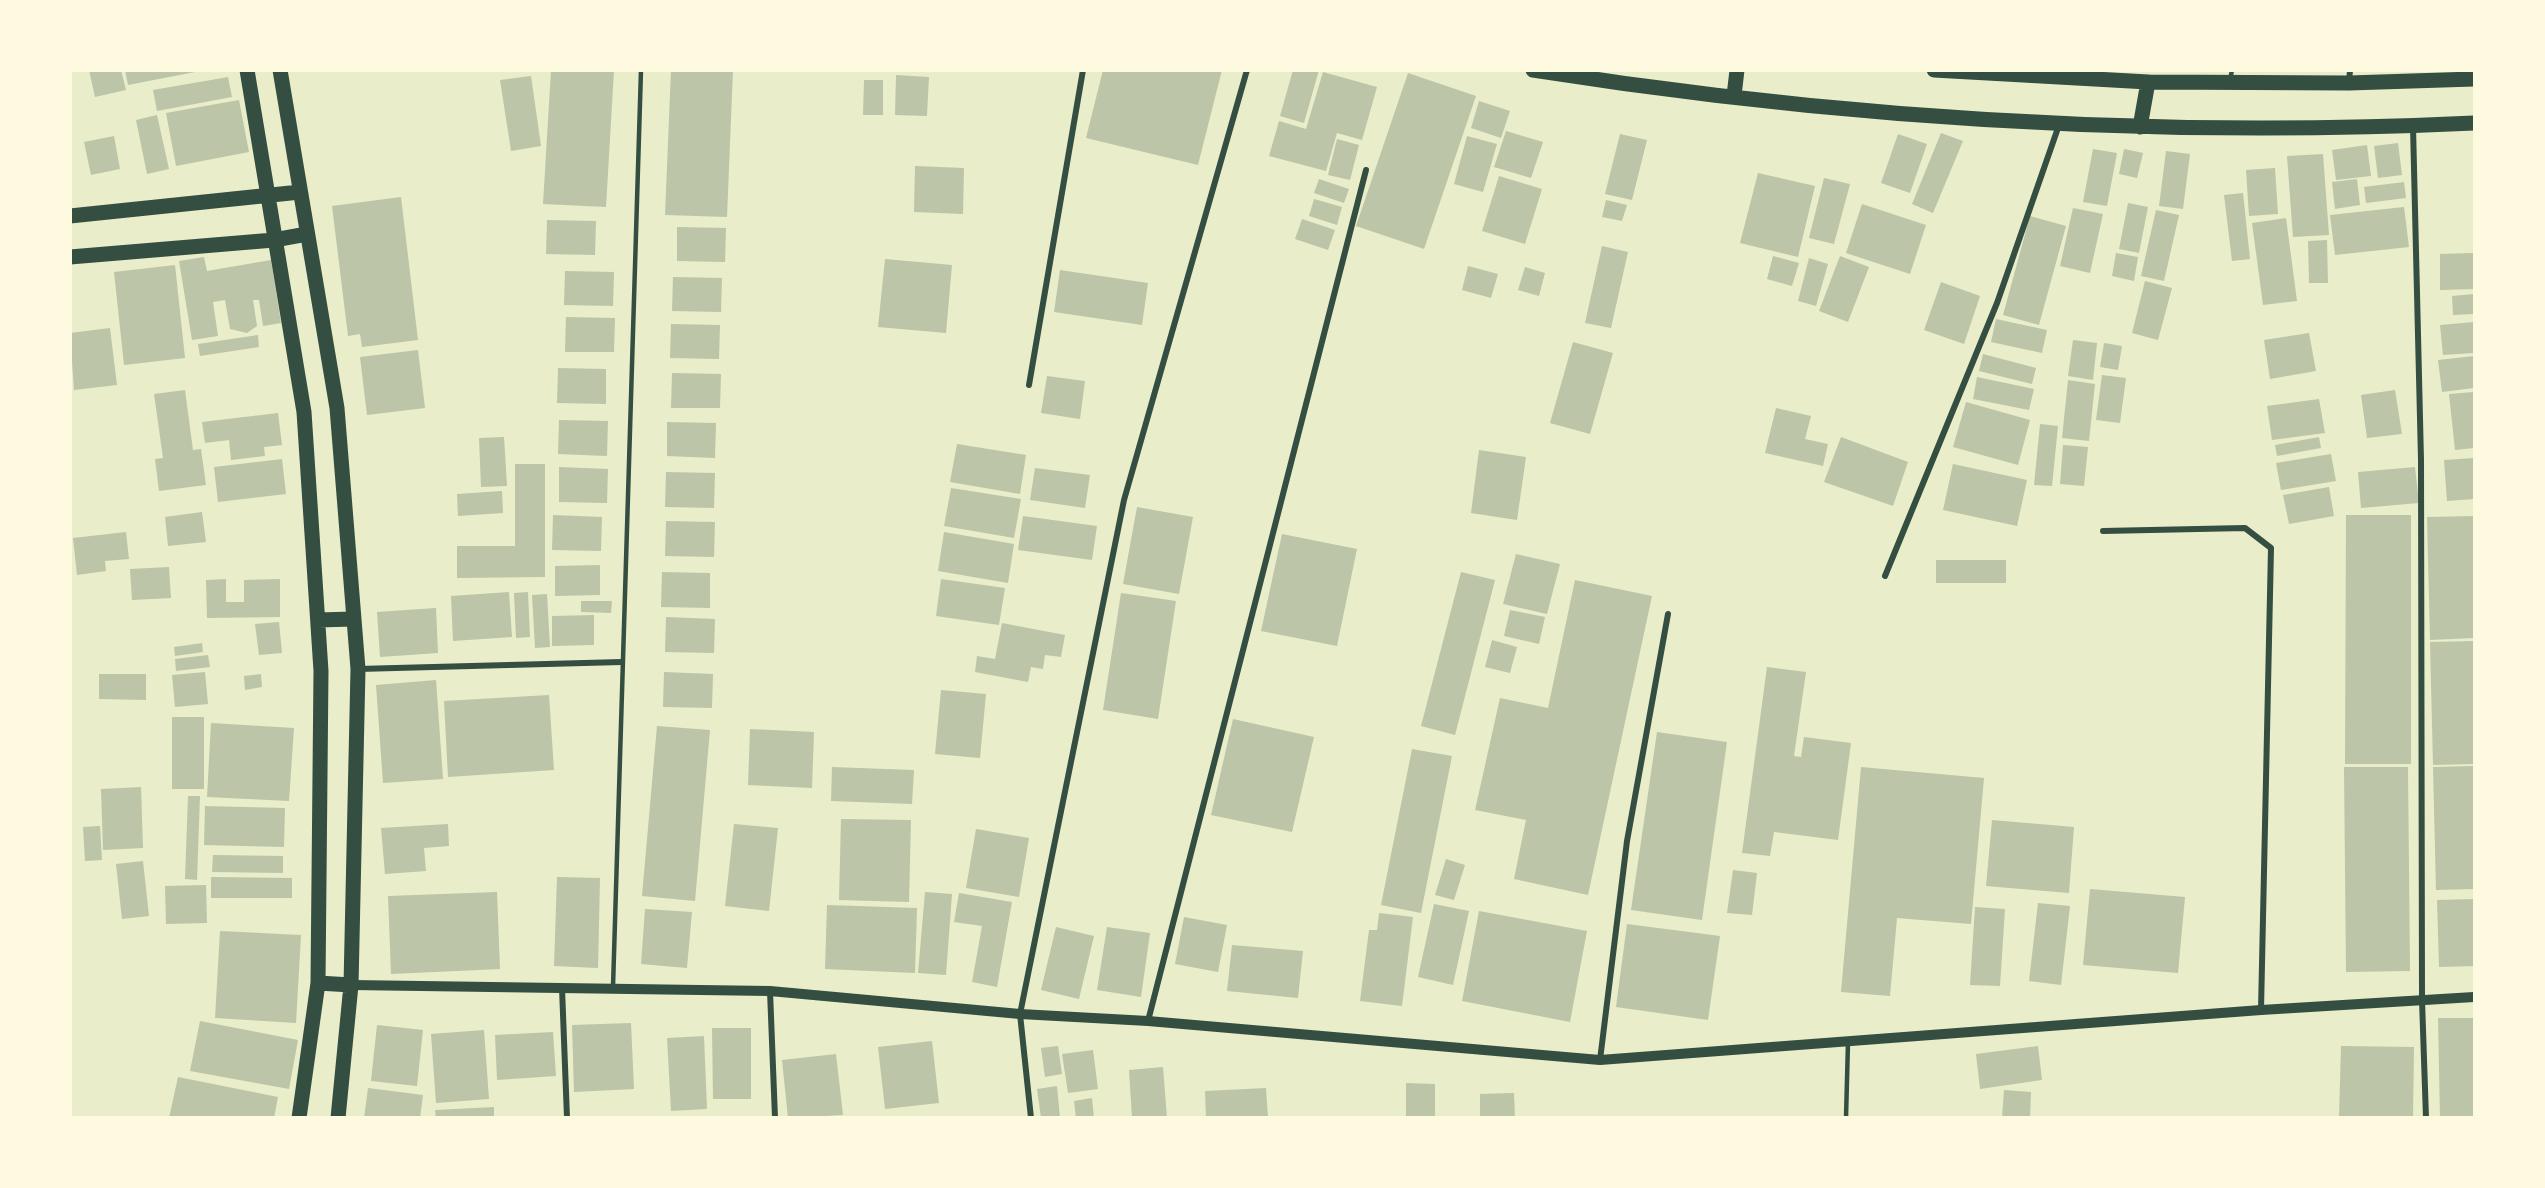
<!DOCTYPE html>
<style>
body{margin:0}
#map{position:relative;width:2545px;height:1188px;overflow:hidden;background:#e9edc9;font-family:Signika,sans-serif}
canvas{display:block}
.frame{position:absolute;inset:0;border:72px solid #fefae0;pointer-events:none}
</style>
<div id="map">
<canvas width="2545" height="1188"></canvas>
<div class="frame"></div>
</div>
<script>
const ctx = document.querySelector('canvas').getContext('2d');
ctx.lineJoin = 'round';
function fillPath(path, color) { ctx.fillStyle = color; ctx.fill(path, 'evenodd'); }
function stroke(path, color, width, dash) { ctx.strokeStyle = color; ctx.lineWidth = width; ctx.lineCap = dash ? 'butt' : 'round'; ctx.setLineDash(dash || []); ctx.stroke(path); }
const building = new Path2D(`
 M89,70H121L126,90L95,97Z
 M125,70H195V72L128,85Z
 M551,70H614L606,207L543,204Z
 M671,70H733L727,217L665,215Z
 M1103,70H1222L1198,165L1086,138Z
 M1293,70H1319L1304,123L1280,116Z
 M1323,72L1377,87L1362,140L1337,133L1326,171L1269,156L1279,121L1306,129Z
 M1408,73L1476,96L1424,249L1356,226Z
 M896,75L929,77L927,116L895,115Z
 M531,76L541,146L511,151L500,80Z
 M228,77L232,97L157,111L153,90Z
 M864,80H883V115H863Z
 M239,100L249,152L176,166L166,113Z
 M1479,101L1510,111L1501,138L1471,128Z
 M157,115L169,169L147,174L136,120Z
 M1506,131L1543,142L1531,178L1494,167Z
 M1941,133L1963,141L1933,213L1912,204Z
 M1620,134L1647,140L1632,200L1605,194Z
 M1898,134L1927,144L1910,193L1881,183Z
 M114,136L120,169L91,175L84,142Z
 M1467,136L1497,144L1483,192L1454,184Z
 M1337,139L1359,145L1350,180L1328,175Z
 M2398,143L2402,175L2378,178L2374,146Z
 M2367,145L2371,176L2336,180L2332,150Z
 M2093,149L2117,153L2107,206L2083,202Z
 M2124,149L2143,153L2137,178L2119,174Z
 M2166,151L2190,154L2183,209L2159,206Z
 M2323,154L2329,235L2293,237L2287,156Z
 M915,166L964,168L963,214L914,212Z
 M2275,168L2278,214L2249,216L2246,170Z
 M1758,173L1815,186L1798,257L1740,243Z
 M1499,176L1542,189L1525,244L1482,231Z
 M1824,178L1850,184L1834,244L1809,238Z
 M1319,179L1349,189L1344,203L1314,193Z
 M2357,179L2360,205L2335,209L2332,182Z
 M2404,182L2406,198L2366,203L2364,187Z
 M2243,193L2250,259L2232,261L2224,195Z
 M401,197L418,340L362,347L360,334L348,336L332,206Z
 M1314,199L1342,207L1337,225L1309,216Z
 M1606,200L1627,205L1622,221L1602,217Z
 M2128,203L2148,207L2139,253L2119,249Z
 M1862,204L1926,225L1910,274L1846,253Z
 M2404,207L2409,247L2335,255L2330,215Z
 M2073,208L2103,214L2090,273L2060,266Z
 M2156,210L2179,215L2164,281L2141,276Z
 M2030,216L2066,226L2039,325L2003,315Z
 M2286,218L2297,301L2263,305L2252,223Z
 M1302,219L1335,230L1328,250L1295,239Z
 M547,220L596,221L595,255L546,254Z
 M677,227L726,228L725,262L677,261Z
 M2327,240L2328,283H2309L2308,241Z
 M1602,246L1628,252L1611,328L1585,323Z
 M2116,253L2138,257L2134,281L2112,276Z
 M2474,253V289L2440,290V254Z
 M1773,256L1799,263L1792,286L1767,279Z
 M1840,256L1869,267L1848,322L1819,311Z
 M204,257L207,271L271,260L281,323L263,326L259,300H253L257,326L247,333L230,329L225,300L213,302L218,336L192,340L179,261Z
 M1809,258L1828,264L1816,306L1798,301Z
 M885,259L952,265L946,333L878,327Z
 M175,265L185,358L124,365L114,272Z
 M1468,266L1498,274L1491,298L1462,290Z
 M1525,267L1545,273L1539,296L1518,290Z
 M1060,270L1148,283L1142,325L1054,312Z
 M565,271L614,272L613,306L564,305Z
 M673,277L722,278L721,312L672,311Z
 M2145,281L2172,288L2158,340L2132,333Z
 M1941,282L1980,296L1964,344L1924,330Z
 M2474,294V314L2453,315L2452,296Z
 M566,317L615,318L614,352H565Z
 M1996,319L2047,330L2042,353L1991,342Z
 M2474,322V353L2443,355L2440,325Z
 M671,324L720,325L719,359L670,358Z
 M110,328L117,385L74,390L70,333Z
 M2309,333L2316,371L2270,379L2264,340Z
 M258,335L259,347L200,356L198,344Z
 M2073,340L2097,343L2093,380L2068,376Z
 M1573,342L1613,353L1590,434L1550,423Z
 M2104,343L2122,346L2118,370L2100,367Z
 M418,350L425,408L367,415L360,357Z
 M1983,354L2036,368L2032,384L1979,371Z
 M2474,356V388L2442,392L2438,360Z
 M558,368L606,369V404L557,403Z
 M672,373L721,374L720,408H671Z
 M2102,375L2126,378L2120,423L2096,420Z
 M1047,376L1085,381L1080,419L1041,413Z
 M1977,377L2034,389L2029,410L1973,399Z
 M2068,380L2095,384L2089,441L2062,438Z
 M185,390L193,450L201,449L206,485L159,491L155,459L163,458L154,394Z
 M2395,390L2402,434L2367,438L2361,395Z
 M2474,392V448L2455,450L2449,394Z
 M2319,399L2325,433L2272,440L2267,406Z
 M1966,402L2030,420L2018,465L1953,447Z
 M1776,408L1811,416L1805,439L1828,444L1823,466L1765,453Z
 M278,413L282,445L264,447L265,456L231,460L229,440L205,443L202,422Z
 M559,420L608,421L607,456L558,454Z
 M667,422L716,423L715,458L667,456Z
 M2040,424L2058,426L2052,486L2034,485Z
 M504,437L507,486L481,487L479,438Z
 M1841,437L1908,462L1893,506L1824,482Z
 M2319,437L2321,448L2277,456L2275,445Z
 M957,444L1026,455L1020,494L950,482Z
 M2063,445L2088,447L2084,486L2060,484Z
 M1479,450L1526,457L1517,520L1471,513Z
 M2331,454L2336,481L2281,490L2276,463Z
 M2474,458V499L2447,501L2444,460Z
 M282,459L286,494L218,502L214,467Z
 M515,464H545V577L457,578V546H515Z
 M1953,464L2027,480L2017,526L1943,510Z
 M559,467L608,469L607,503L559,502Z
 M2415,467L2419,503L2361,508L2358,472Z
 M1035,468L1090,475L1085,508L1030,500Z
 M666,472L715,473L714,508L665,507Z
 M2329,487L2334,516L2289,524L2283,495Z
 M951,488L1021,499L1014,538L944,526Z
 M502,491L503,513L458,516L457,494Z
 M1137,507L1193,517L1179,594L1123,584Z
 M202,512L206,542L168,546L165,517Z
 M553,515L602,517L601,551L552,550Z
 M2346,515H2411V764H2345Z
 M1023,516L1097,526L1092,560L1018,550Z
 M2474,516V638L2430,640L2427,517Z
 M666,521L715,522L714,557L665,556Z
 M126,532L129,559L105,561L106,571L77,575L73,538Z
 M944,532L1014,544L1008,583L938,571Z
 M1282,534L1357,549L1337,646L1261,631Z
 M1516,554L1560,564L1547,614L1503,604Z
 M1936,560H2006V583H1936Z
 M600,565V595L555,596V566Z
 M169,567L171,598L132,600L130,569Z
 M662,572L710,573V608L661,607Z
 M1461,572L1495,580L1455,735L1421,726Z
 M226,579V602H244V580L280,579V617L207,618L206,580Z
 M941,579L1005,588L999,625L936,616Z
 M1575,580L1652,596L1588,895L1514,879L1526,820L1475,810L1500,698L1548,708Z
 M509,592L512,637L453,641L451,596Z
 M528,592L530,637L516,638L514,593Z
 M1121,593L1176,601L1158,719L1103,710Z
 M547,594L550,647L535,648L532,595Z
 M581,601H612L611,613L581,612Z
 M436,608L438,653L380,657L377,612Z
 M1510,610L1545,617L1539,644L1504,636Z
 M594,615V645L552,646V616Z
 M666,617L715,619L714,653L665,652Z
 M279,622L282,653L259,655L255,624Z
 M1002,623L1065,635L1061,657L1045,655L1043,669L1031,667L1028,682L975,672L977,656L995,659Z
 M1492,640L1517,647L1510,673L1485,667Z
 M2474,641V764L2433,765L2430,642Z
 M202,643L203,652L175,656L174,647Z
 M208,655L210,667L176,671L175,659Z
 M1767,667L1806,672L1794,756L1801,757L1804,737L1851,743L1838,840L1774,832L1770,856L1742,853Z
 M205,672L208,704L175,707L172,675Z
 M664,672L713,674L712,708L663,707Z
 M99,674H146V700L99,699Z
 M261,674L262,687L245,690L244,676Z
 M436,680L443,779L383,783L376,685Z
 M941,690L986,694L980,758L935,754Z
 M549,695L554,770L448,777L444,701Z
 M172,717H204V789H172Z
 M1233,719L1314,737L1292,832L1211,815Z
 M211,723L294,728L289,801L207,797Z
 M657,726L710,730L695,901L642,896Z
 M750,729L814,732L812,788L748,785Z
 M1657,732L1727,742L1702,920L1631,910Z
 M1412,749L1452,756L1421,913L1381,905Z
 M2474,766V889L2436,890L2433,767Z
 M832,767L914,770L912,804L831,801Z
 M1861,767L1984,778L1971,924L1897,918L1890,996L1841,992Z
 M2344,767H2408L2410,971L2346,972Z
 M141,787L143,848L103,850L101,789Z
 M188,796H200L197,880L185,879Z
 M205,806L285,808L284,847L204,845Z
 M841,819L911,820L909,902L839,900Z
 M1992,820L2074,827L2069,893L1986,886Z
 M448,824L449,846L424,848L426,871L385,874L381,828Z
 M734,824L778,828L769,911L725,906Z
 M100,826L102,860L85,861L83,827Z
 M976,829L1029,838L1019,897L966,888Z
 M213,855L283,856V873L212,872Z
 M1446,859L1465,865L1454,900L1435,895Z
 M143,861L149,916L122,919L116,864Z
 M1733,870L1757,873L1752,915L1727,913Z
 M211,877L292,878V898H211Z
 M557,877L600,878L598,968L554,966Z
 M206,885L207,923L166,924L165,886Z
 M2090,889L2185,897L2178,973L2083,965Z
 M497,892L500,969L391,974L388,896Z
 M925,892L952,894L946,975L918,973Z
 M959,893L1012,902L997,987L972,982L982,926L954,922Z
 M2474,899V966L2439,967L2437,900Z
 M2038,903L2070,906L2061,985L2029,981Z
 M1434,904L1469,911L1453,985L1418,977Z
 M827,905L917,908L915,973L825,969Z
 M1975,907L2005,909L2000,986L1970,985Z
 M645,909L692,912L687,968L641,964Z
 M1479,911L1587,931L1570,1022L1462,1001Z
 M1379,913L1413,917L1402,1006L1360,1001L1369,930H1377Z
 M1184,917L1227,925L1218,972L1175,964Z
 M1627,924L1720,936L1708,1020L1616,1007Z
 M1056,927L1094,936L1079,999L1041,990Z
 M1107,927L1150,933L1141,997L1097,990Z
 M220,931L301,935L296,1023L215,1018Z
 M1232,945L1303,951L1298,998L1227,991Z
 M2438,1018H2474V1118H2440Z
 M200,1021L298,1040L289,1089L190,1071Z
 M631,1023L634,1089L574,1092L572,1025Z
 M377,1025L423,1030L417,1086L371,1081Z
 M712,1028H751V1099H713Z
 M484,1030L489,1099L436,1103L431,1034Z
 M553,1032L556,1076L497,1080L495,1035Z
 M704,1036L707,1109L671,1111L667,1038Z
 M932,1041L939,1103L885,1109L878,1047Z
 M1058,1046L1062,1074L1045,1077L1041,1048Z
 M2038,1046L2042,1080L1980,1089L1976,1054Z
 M2341,1046L2414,1047L2413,1118H2339Z
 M1093,1050L1098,1089L1068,1093L1062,1054Z
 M836,1054L843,1115L788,1118L782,1060Z
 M1163,1067L1167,1118H1132L1129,1070Z
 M178,1077L278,1097L274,1118H169Z
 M1406,1083L1435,1084V1118H1406Z
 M1057,1086L1060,1118H1041L1037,1089Z
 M368,1088L423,1095L420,1118H364Z
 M1266,1088L1268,1118H1206L1205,1091Z
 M2004,1090L2031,1092L2030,1118H2002Z
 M1514,1093L1515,1118H1480V1094Z
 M1092,1098L1094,1118H1076L1074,1101Z
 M494,1107V1118H436L435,1110Z`);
const service = new Path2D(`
 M2230,80L2232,70
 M613,987L641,70
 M1846,1118L1848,1042`);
const minor = new Path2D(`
 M2349,82L2350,70
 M2413,126L2421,460L2422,1000L2426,1118
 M1029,385L1083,70
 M2103,531L2245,528L2271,548L2261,1010
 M1885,576L1997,303L2059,125
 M358,669L622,662
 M562,988L567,1118
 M770,991L775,1118
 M1148,1021L1366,170
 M1600,1060L1627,841L1668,614
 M1031,1118L1020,1014L1124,500L1247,70`);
const tertiary = new Path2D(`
 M351,985L770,991L1020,1014L1148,1021L1600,1060L2261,1010L2474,997`);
const primary = new Path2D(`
 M247,70L304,412L321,671L318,983L299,1118
 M280,70L337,408L358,669L351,985L338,1118
 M1533,70C1844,119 2160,138 2474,123
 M1934,70L2148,82L2349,83L2474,79
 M1734,96L1737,70
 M2140,127L2148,82
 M70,216L300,192
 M70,257L274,240L307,234
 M318,620L353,619
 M318,983L351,985`);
fillPath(building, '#bcc5a7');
stroke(service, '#344e41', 4.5);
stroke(minor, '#344e41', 6);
stroke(tertiary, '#344e41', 10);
stroke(primary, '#344e41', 15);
</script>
